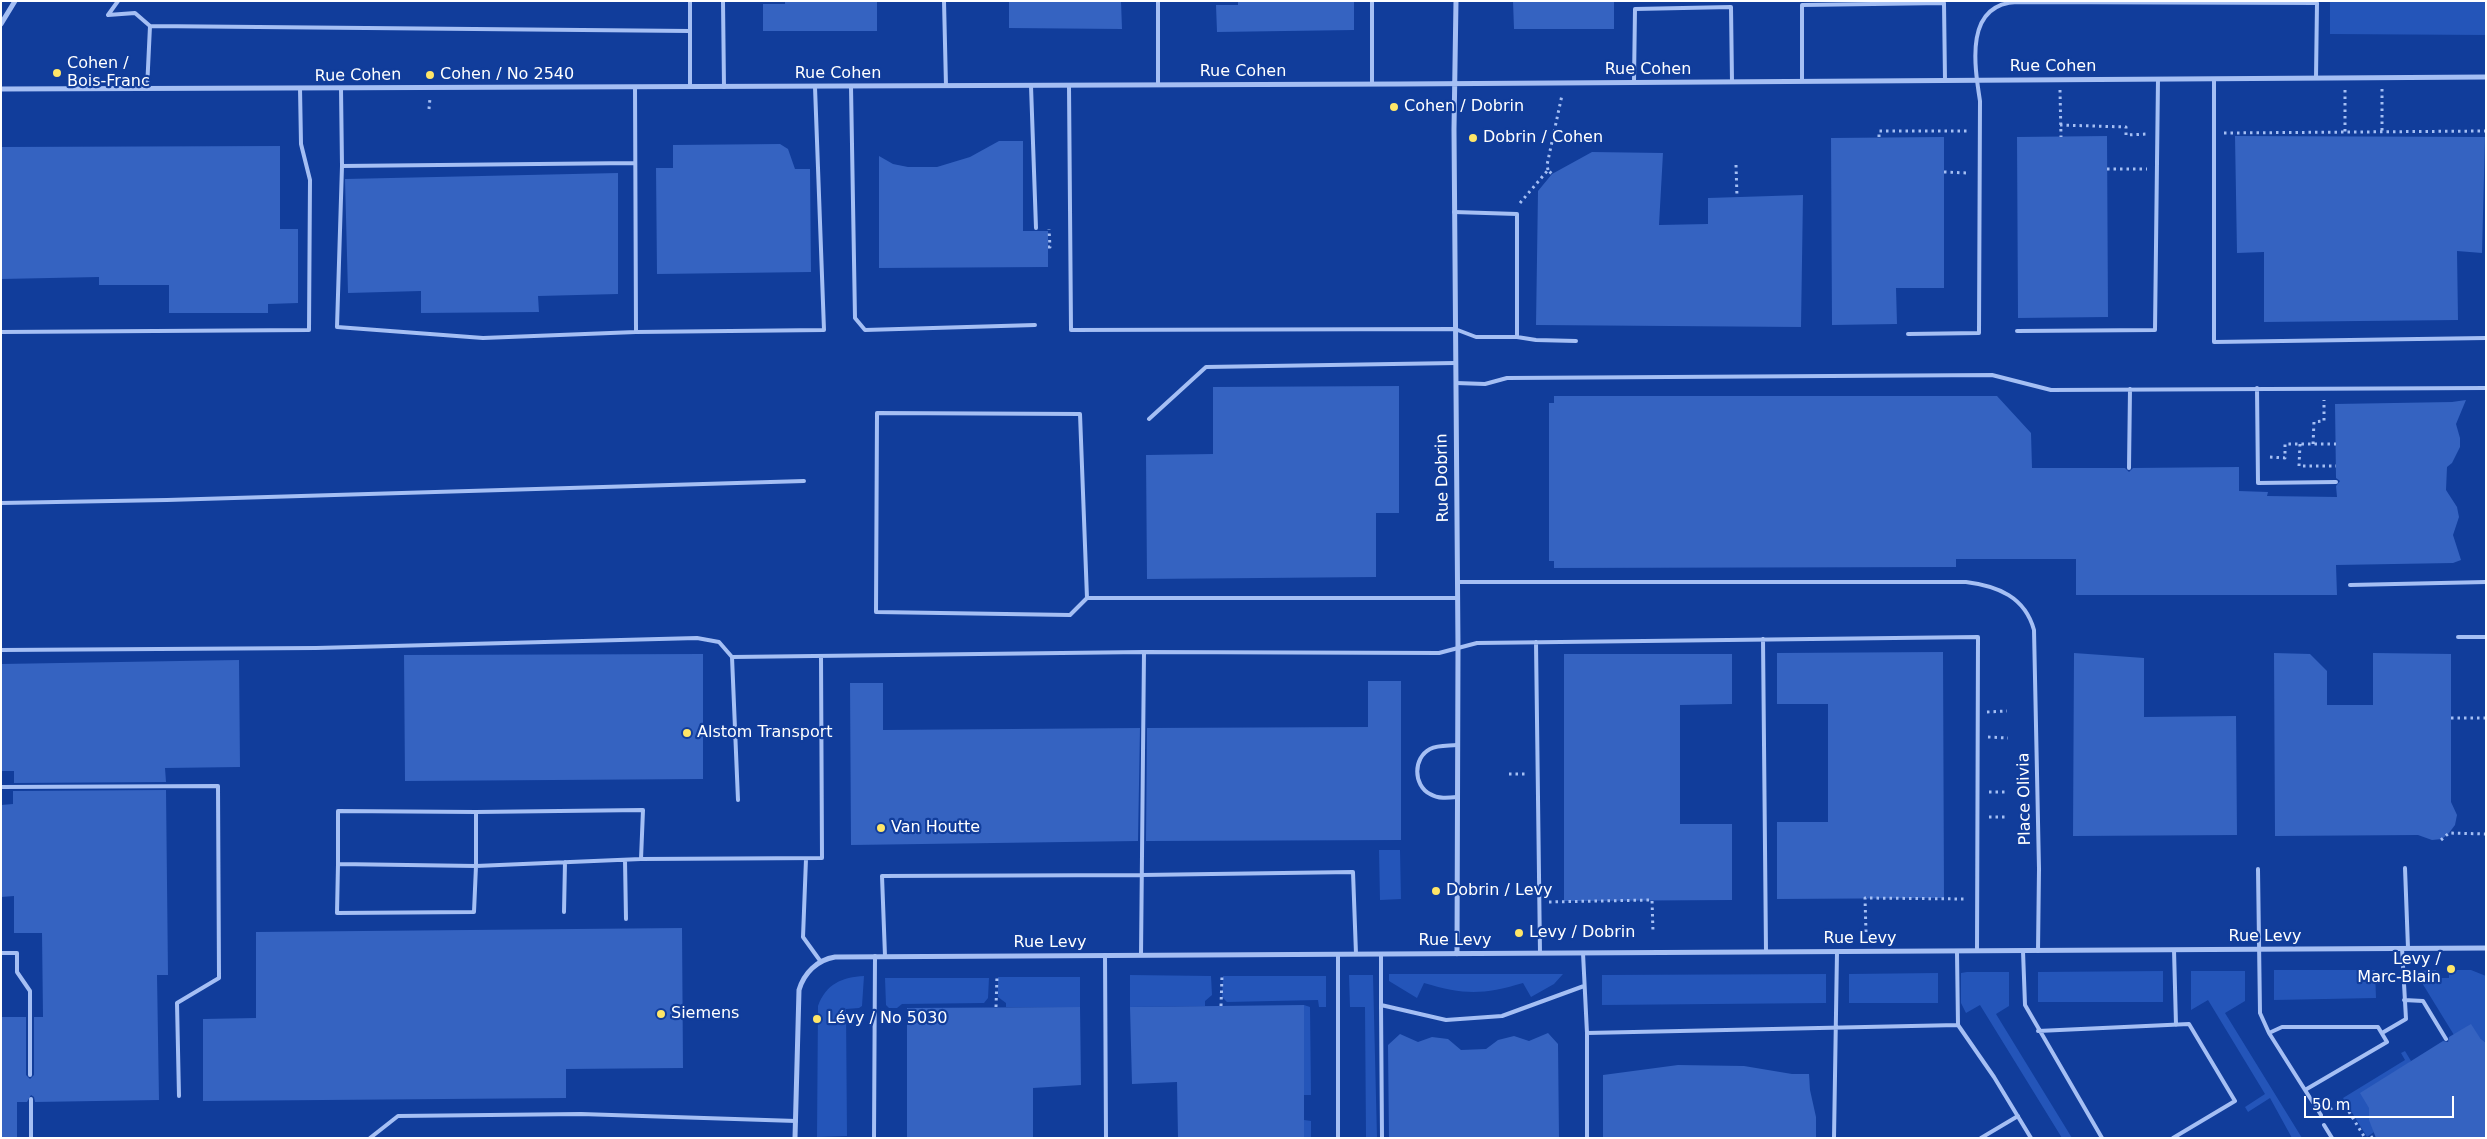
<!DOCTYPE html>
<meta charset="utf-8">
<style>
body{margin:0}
#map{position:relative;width:2487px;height:1139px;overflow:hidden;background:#113d9b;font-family:"DejaVu Sans",sans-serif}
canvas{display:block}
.frame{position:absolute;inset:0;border:2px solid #fff;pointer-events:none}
.scale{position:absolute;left:2304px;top:1096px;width:150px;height:22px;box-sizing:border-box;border:2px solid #fff;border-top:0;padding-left:6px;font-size:15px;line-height:18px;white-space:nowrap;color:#fff;-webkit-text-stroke:4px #113d9b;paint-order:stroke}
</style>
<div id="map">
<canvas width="2487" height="1139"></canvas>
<div class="frame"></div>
<div class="scale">50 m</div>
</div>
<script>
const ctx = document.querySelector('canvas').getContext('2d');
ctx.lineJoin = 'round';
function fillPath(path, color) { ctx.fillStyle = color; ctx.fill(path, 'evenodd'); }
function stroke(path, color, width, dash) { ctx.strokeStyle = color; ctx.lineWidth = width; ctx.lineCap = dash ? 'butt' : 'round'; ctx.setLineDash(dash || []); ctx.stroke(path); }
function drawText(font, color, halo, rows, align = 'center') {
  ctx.font = font + ' "DejaVu Sans",sans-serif'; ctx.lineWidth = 4.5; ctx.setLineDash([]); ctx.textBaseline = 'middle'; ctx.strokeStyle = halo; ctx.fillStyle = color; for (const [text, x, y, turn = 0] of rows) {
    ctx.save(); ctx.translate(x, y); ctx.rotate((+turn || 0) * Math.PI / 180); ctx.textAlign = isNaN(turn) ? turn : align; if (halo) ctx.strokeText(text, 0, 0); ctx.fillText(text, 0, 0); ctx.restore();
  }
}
const green = new Path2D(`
 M2330,1H2486V35L2330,34Z
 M1379,850H1400L1401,899L1380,900Z
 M2274,970H2375L2376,998L2274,1000Z
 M2436,970L2437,978H2449V970H2471L2486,976V1043L2480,1038L2454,1035L2419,978V971Z
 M2163,971V1002H2038V972Z
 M2191,971H2245V1001L2225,1013L2302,1138H2292L2270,1098L2248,1112L2245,1107L2265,1094L2208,1000L2191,1010Z
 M1967,972H2009V1006L1996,1014L2072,1138H2062L1980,1005L1966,1013L1961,1003V973Z
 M1938,973V1003H1849V974Z
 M1389,974H1563L1554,984L1531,997L1523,983C1483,995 1464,995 1424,983L1417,998L1389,981Z
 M1826,974V1003L1602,1005V975Z
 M1130,975L1211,976L1212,995L1205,1001V1006L1130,1007Z
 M1349,975H1373L1377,1138H1366L1365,1007H1350Z
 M864,976L862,1006L859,1008L846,1009L847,1136L817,1137L818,1006C826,984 842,977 864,976Z
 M1223,976H1326V1007H1319L1318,1000L1227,1002L1222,997Z
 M998,977H1080V1007H1006V1003L998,997Z
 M885,978H989L988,998L984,1003L902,1004L897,1008H889L886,1005Z
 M1304,1005L1310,1007L1311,1095H1304Z
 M2405,1051L2411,1061L2369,1108L2374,1132L2367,1137L2343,1098L2405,1060L2401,1053Z
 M1304,1120L1311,1121V1138H1304Z`);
const building = new Path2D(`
 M785,1H877V31H763V4H785Z
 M1009,1H1121L1122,29L1009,28Z
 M1238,1H1354V30L1217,32L1216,5H1238Z
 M1513,1H1614V29H1514Z
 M2107,136L2108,317L2018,318L2017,137Z
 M2235,136L2485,137L2482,253L2457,251L2458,320L2264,322V252L2237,253Z
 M1944,137V288H1896L1897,324L1832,325L1831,138Z
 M999,141H1023V231H1048V267L879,268V156L893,164L908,167H937L970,157Z
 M780,144L788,149L795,169H810L811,272L657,274L656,168H673V145Z
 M280,146V229H298V303L268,304V313H169V285H99V277L1,279V147Z
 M1592,152L1663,153L1659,225L1708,224V198L1803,195L1801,327L1536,325L1538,191L1552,174Z
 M618,173V294L538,296L539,312L421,313V291L348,293L345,179Z
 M1399,386V513H1376V577L1147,579L1146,455L1213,454V387Z
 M1554,396H1997L2031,433L2032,468H2125L2129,472L2133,468L2239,467V491L2268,492L2267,496L2337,497L2336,486L2340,481L2336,478L2335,404L2452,402L2466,400L2456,424L2460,438V447L2452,463L2447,467L2446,490L2457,507L2459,517L2453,535L2461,560L2453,563L2336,565L2337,595H2076V559H1956V567L1554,568V561H1549V403H1554Z
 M1943,652L1944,898L1777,899V822H1828V704H1777V653Z
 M2074,653L2144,658V717L2236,716L2237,835L2073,836Z
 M2274,653L2310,654L2327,671V705H2373V653L2451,654V802L2457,815L2455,825L2449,833L2442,839L2432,840L2418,835L2275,836Z
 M703,654V779L405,781L404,655Z
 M1564,654H1732V704L1680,705V824H1732V900L1564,901Z
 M239,660L240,767L165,768L166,782L14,783V771H1V664Z
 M1368,681H1401V840L1146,841L1147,728L1368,727Z
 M850,683H883V730L1140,728L1138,841L851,845Z
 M166,790L168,975H157L159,1100L35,1102L34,1097L31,1095L27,1102H17V1138H1V1017H26V1075L30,1079L34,1075V1017H43L42,933H14V896L1,897V805L13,804V791Z
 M682,928L683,1068L566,1069V1098L203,1101V1019L256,1018V932Z
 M1304,1005V1138H1178L1177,1082L1132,1084L1130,1007Z
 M1080,1007L1081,1085L1033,1088V1138H907V1008Z
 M2471,1024L2480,1038L2486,1043V1138H2376L2369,1120V1108L2360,1093L2443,1041L2448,1042L2449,1037Z
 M1548,1033L1558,1044L1559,1138H1389L1388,1045L1400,1034L1418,1042L1432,1037L1448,1039L1461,1050L1486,1049L1498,1040L1514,1036L1529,1041Z
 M1678,1065L1744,1066L1792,1074H1809L1810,1090L1816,1117V1138H1603V1075Z`);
const path = new Path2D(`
 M2382,89V131
 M2060,90L2061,137
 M2345,90V132
 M429,109L430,98
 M2060,125L2126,127V135L2147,134
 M2224,133L2486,131
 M1879,137V131H1970
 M1736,165L1737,197
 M2107,169H2147
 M1548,170L1547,165L1562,95
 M1944,172L1968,173
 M1520,203L1548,170L1552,174
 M1048,247H1050L1049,229
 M2300,444L2299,466H2336
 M2313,444L2314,422L2324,421V400
 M2270,457L2285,458V444H2336
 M1987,712L2007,711
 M2451,718H2486
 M1988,737L2008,738
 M1509,774H1526
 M1989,792H2008
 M1989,817H2008
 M2441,840L2449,833L2486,834
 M1549,902L1652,900L1653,932
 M1866,932L1865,898L1966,899
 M1221,1006L1222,976
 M996,1007L997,976
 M2330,1109L2343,1102L2365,1138
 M2371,1138L2375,1135`);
const service = new Path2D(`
 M118,1L108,15L135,13L150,26L147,89
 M723,1L724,87
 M944,1L946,86
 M1158,1V85
 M1372,1V84
 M150,26L690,31
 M2316,78L2317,3
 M2214,79V342L2486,338
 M1802,81V5L1944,3L1945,80
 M1634,82L1635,9L1731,7L1732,82
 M1031,86L1036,228
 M1069,86L1071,330L1455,329L1476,337H1517V214L1454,212
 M635,87L636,332L824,330L815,87
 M690,87V1
 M851,87L855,318L865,330L1035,325
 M341,89L342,166L337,327L483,338L636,332
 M342,166L635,163
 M2017,331L2155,330L2158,79
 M1,332L309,330L310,180L301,144L300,88
 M1908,334L1979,333L1980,101C1974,63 1965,4 2017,2L2317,3
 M1517,337L1536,340L1576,341
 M1456,383L1485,384L1507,378L1992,375L2051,390L2486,388
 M2257,388L2258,483L2336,482
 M1149,419L1206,367L1455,363
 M2129,468L2130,389
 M1,503L167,500L804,481
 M1457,582H1966C1998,586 2025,597 2034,630L2039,869L2038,951
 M2350,585L2486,582
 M1087,598L1080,414L877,413L876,612L1070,615L1087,598H1457
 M2458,637H2486
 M1763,639L1766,952
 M1536,642L1540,953
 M1,650L316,648L697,638L719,642L732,657
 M1,787L218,786L219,978L177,1003L179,1096
 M1457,797C1448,798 1438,799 1430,794C1413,785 1413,758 1430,749C1438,745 1448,746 1457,745
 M738,800L732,657L1144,652L1439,653L1477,643L1978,637L1977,951
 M641,859L643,810L476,812V866L641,859L822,858L821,656
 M806,859L803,937L821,962
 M625,860L626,919
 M338,864L337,913L474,912L476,866L338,864V811L476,812
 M2405,868L2408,948
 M2258,869L2260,1013L2269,1033
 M564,912L565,862
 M2174,950L2176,1025
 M2023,951L2025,1005L2102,1138
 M1957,952L1958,1025
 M1,953H17V972L30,991V1075
 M1583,953L1587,1033
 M1381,954V1005L1446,1020L1502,1016L1584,986
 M1105,955L1106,1138
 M1141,955L1144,652
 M885,956L882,876L1142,875L1353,872L1356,954
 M2404,1000L2423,1001L2446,1039
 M1381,1005L1382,1138
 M2038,1031L2189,1024L2235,1101L2173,1138
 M2382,1033L2406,1019L2402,948
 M2305,1090L2269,1033L2282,1027H2378L2387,1042L2305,1090L2321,1115
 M2324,1125L2332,1138
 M31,1138V1099
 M370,1138L398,1116L581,1114L796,1121
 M874,1138L875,956
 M1338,1138V954
 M1587,1138V1033L1958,1025L1994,1077L2031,1138
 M1834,1138L1837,952
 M1981,1138L2018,1116`);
const minor = new Path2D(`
 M1456,1L1454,129L1458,648L1457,954
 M1,24L15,1
 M1,89L1400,84L2486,77
 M795,1138L799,990C804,973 817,960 835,957L2486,948`);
const markers = [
 [57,73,5,"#ffe668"],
 [430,75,5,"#ffe668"],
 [1394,107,5,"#ffe668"],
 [1473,138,5,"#ffe668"],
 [687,733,5,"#ffe668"],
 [881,828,5,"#ffe668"],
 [1436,891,5,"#ffe668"],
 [1519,933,5,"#ffe668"],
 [2451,969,5,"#ffe668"],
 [661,1014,5,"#ffe668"],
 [817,1019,5,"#ffe668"]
];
const poiNames = [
 ["Cohen /",67,64],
 ["Bois-Franc",67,82],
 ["Cohen / No 2540",440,75],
 ["Cohen / Dobrin",1404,107],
 ["Dobrin / Cohen",1483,138],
 ["Alstom Transport",697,733],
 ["Van Houtte",891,828],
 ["Dobrin / Levy",1446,891],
 ["Levy / Dobrin",1529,933],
 ["Levy /",2441,960,"right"],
 ["Marc-Blain",2441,978,"right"],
 ["Siemens",671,1014],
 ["Lévy / No 5030",827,1019]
];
const streetNames = [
 ["Rue Cohen",2053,67],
 ["Rue Cohen",1648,70],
 ["Rue Cohen",1243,72],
 ["Rue Cohen",838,74],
 ["Rue Cohen",358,76,-1],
 ["Rue Dobrin",1443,478,-91],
 ["Place Olivia",2025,799,-91],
 ["Rue Levy",2265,937],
 ["Rue Levy",1860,939],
 ["Rue Levy",1455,941],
 ["Rue Levy",1050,943]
];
fillPath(green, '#2455b9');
fillPath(building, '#3563c1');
stroke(path, '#a5bff4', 3, [2.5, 4]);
stroke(service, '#a5bff4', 4);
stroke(minor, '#a5bff4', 5);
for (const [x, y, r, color] of markers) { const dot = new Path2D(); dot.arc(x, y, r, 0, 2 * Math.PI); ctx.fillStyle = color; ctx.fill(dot); stroke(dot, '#113d9b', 2); }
drawText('16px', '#fff', '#113d9b', poiNames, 'left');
drawText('16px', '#fff', '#113d9b', streetNames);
</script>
